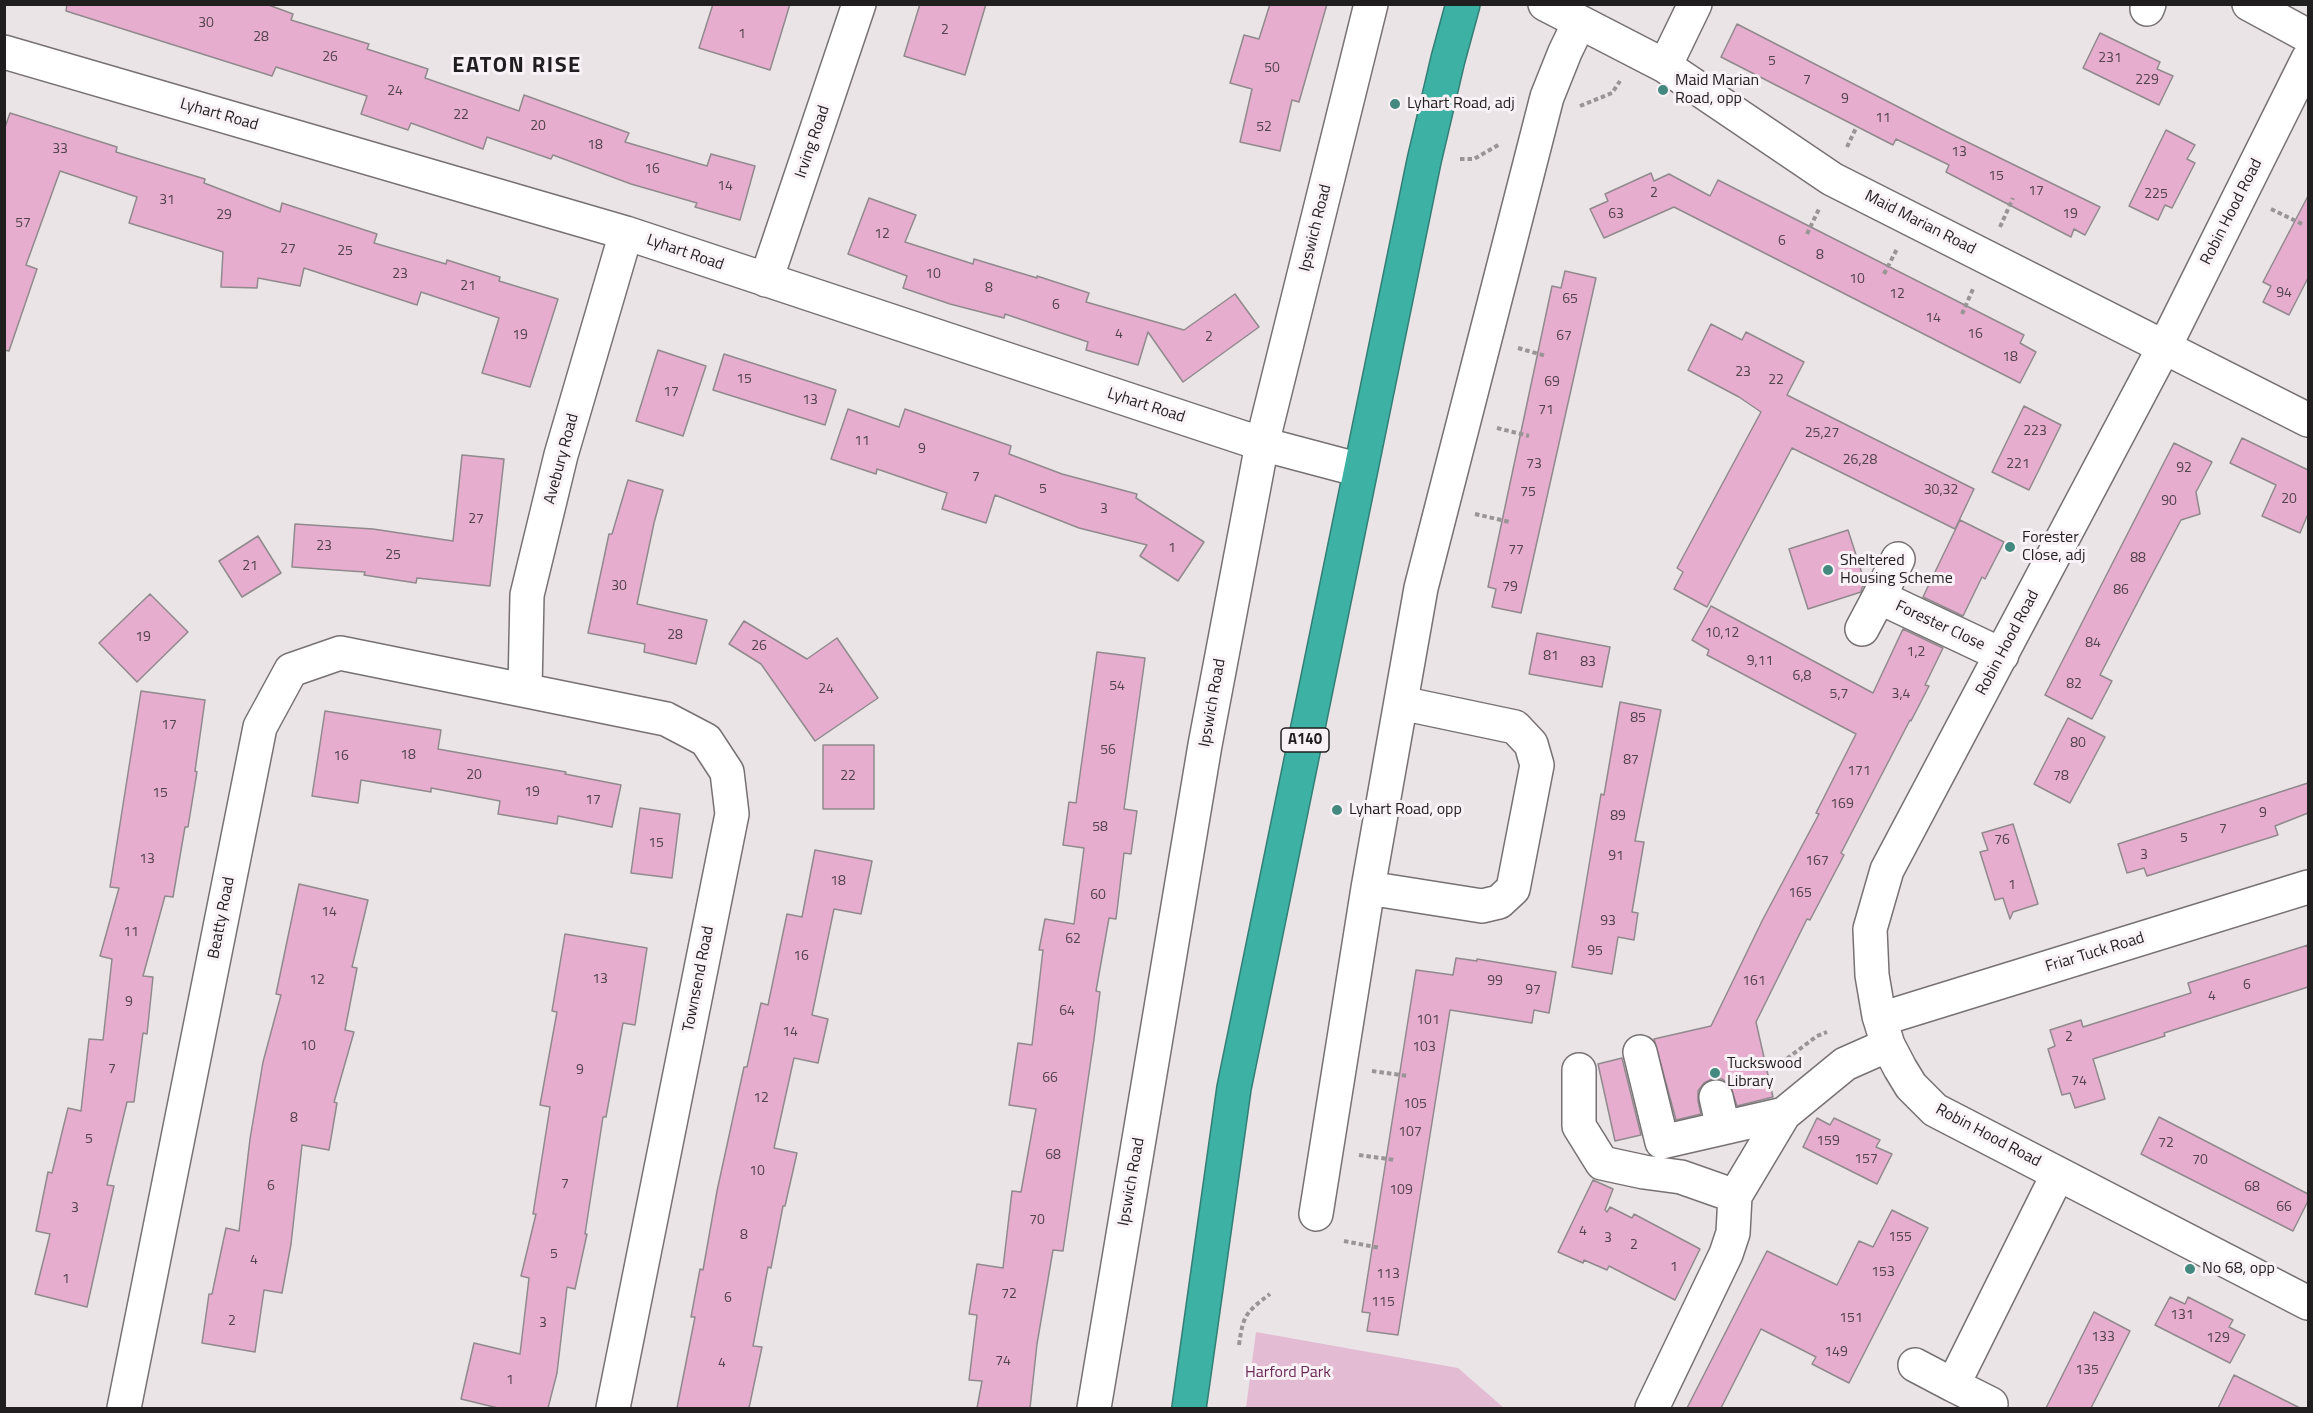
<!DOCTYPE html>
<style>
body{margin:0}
#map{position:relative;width:2313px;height:1413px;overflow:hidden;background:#eae4e7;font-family:"Titillium Web",sans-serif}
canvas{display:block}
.frame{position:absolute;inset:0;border:6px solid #211e1f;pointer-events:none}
</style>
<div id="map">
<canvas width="2313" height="1413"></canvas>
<div class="frame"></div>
</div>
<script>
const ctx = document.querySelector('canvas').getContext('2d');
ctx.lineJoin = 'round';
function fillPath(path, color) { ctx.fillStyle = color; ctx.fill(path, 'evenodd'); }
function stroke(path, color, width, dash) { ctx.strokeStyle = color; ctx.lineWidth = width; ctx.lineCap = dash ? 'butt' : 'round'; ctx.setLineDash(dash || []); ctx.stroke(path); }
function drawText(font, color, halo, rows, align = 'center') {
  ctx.font = font + ' "Titillium Web",sans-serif'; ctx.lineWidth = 6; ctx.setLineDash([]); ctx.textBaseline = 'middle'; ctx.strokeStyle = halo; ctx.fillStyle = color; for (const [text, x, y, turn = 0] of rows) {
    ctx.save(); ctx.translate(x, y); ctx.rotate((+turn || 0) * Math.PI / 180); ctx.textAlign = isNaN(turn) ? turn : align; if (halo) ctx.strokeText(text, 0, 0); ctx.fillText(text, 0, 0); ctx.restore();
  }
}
const green = new Path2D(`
 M1256,1332L1458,1368L1504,1408H1246Z`);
const building = new Path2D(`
 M67,4H266L293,14L291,20L369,44L367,49L428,69L425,78L519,111L524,95L629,133L625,142L707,166L711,154L755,166L740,220L695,207L697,203L631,184L553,155L551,159L487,137L483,149L411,123L408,130L361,114L367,96L276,67L272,76L66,11Z
 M713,4H790L770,70L699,48Z
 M920,4H986L965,75L904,56Z
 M1270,4H1327L1299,102L1292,100L1280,151L1240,142L1252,89L1230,83L1244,35L1259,39Z
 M1737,24L1947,132L2100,207L2085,235L2074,229L2071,237L1946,172L1949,165L1896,139L1893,145L1721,57Z
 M2100,33L2160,62L2157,69L2173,76L2159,105L2083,68Z
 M10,113L117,147L116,152L205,179L204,183L280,212L282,203L377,234L374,243L446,264L447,260L500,277L499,281L558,299L530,387L482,373L499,318L421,292L417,305L304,268L300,286L258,278L257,288L221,287L223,252L129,223L137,197L60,171L26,265L37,269L9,351L4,350V130Z
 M2166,130L2195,145L2187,159L2195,163L2172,208L2165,205L2158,220L2129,206Z
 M1651,173L1654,181L1669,174L1710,196L1718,180L2024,335L2020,343L2036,352L2020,383L1674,207L1604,238L1590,209L1608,201L1605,194Z
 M2308,196V278L2289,315L2263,302L2271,286L2263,282Z
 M869,198L916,215L905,242L973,264L974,259L1037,278V276L1089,293L1086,302L1184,330L1235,294L1259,327L1183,382L1148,332L1138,365L1086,350L1088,342L1005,314L1004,318L950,304L903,288L907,276L848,254Z
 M1565,271L1596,278L1521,613L1492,607L1496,589L1488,587L1552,286L1561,288Z
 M1711,324L1742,340L1746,332L1804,362L1787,395L1974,489L1955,529L1792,448L1707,607L1674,589L1683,572L1677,568L1761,412L1739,397L1688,370Z
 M658,350L706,366L683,436L636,421Z
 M724,354L836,390L825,425L713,390Z
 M2024,406L2061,425L2029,490L1992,472Z
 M848,409L899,427L905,409L1011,446L1009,454L1062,474L1137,494L1136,498L1204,542L1178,581L1140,556L1147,545L1079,528L995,495L986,523L942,509L947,493L877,469L876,474L831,459Z
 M2242,438L2308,470V514L2300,533L2262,516L2276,485L2230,463Z
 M2174,443L2212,462L2196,492L2200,514L2181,520L2147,584L2100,675L2112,681L2092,719L2045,695Z
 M462,455L504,459L490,586L417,578L416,583L364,575L365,572L292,567L295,524L373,529L453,541Z
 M628,480L663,490L654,523L637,604L707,620L696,664L644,652L645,644L588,633L609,534H612Z
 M1960,520L2004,542L1985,579L1982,577L1963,616L1923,597Z
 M1848,530L1865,583L1862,588L1861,592L1808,609L1789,549Z
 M258,536L281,573L242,597L219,561Z
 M150,594L188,632L137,682L99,643Z
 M1711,606L1873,693L1903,629L1943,648L1925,685L1929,686L1911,721L1910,720L1841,853L1844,855L1810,920L1807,919L1756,1022L1773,1097L1737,1106L1730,1085L1722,1079H1712L1704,1083L1698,1091V1101L1701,1114L1676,1120L1654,1039L1711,1026L1763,919L1819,814L1816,813L1856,734L1707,655L1709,650L1692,640Z
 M744,621L807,659L837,638L878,698L815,741L761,664L729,644Z
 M1537,633L1610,647L1602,687L1529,674Z
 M1097,652L1145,658L1124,809L1137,811L1131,854L1124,853L1116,919L1109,918L1096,991L1100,992L1094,1039L1063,1251L1053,1250L1037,1344L1030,1408H977L982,1381L969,1380L977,1315L969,1314L977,1264L1003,1268L1012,1191L1021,1192L1036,1109L1009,1105L1018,1043L1032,1045L1043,950H1039L1045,919L1074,924L1084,848L1063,845L1069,802L1076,803Z
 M141,691L205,700L195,771L197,772L188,827H185L173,897L165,896L143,976L153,977L147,1034L143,1033L134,1102H127L107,1185L114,1186L87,1307L35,1294L50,1234L36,1231L48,1172L52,1173L68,1108L81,1111L89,1039L103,1040L112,959L100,956L119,888L110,887Z
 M1620,702L1661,710L1635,841L1644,842L1632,912L1638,913L1634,940L1618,937L1612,974L1572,967L1601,794L1604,795Z
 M325,711L441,730L438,749L566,772L565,774L621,785L612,827L558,816L557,824L498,814L500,801L431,788V792L361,780L358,803L312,796Z
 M2068,718L2105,737L2070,803L2034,784Z
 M823,745H874V809H823Z
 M2308,783V813L2275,826L2278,835L2147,876L2144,868L2127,873L2118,844Z
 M640,808L680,814L672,878L631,873Z
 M2013,824L2038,904L2013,912L2010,919L2003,898L1995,900L1980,852L1988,850L1982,833Z
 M815,850L872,861L861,914L834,909L812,1015L828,1019L818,1063L794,1058L774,1148L797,1153L785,1206H783L771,1268L768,1267L753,1346L762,1347L749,1408H677L695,1317H691L700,1269L703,1270L717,1191L744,1067H747L761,1003L768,1005L787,914L802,917Z
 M299,884L368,900L352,967L357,968L345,1030L354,1032L334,1102L337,1103L329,1150L302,1145L291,1244L282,1293L264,1290L255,1352L202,1343L209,1294H212L226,1228L239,1231L250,1139L263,1062L281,995L276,994Z
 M565,934L647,948L635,1025L623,1023L606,1117H603L585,1234H587L575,1289L567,1287L557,1373L548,1408H498L461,1399L474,1343L520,1354L529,1278L521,1276L536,1214H533L550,1107L540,1105L557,1012L552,1011Z
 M2308,945V987L2164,1033L2165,1036L2093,1059L2105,1099L2075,1108L2070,1093L2062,1095L2048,1049L2055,1046L2050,1030L2081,1020L2083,1027L2191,993L2188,983Z
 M1456,958L1477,961V959L1556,972L1549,1013L1534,1010L1532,1023L1450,1010L1398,1335L1367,1331L1370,1313L1362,1312L1416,970L1453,975Z
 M1622,1058L1641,1135L1615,1141L1598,1064Z
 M2159,1117L2308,1194V1201L2293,1231L2141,1154Z
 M1817,1118L1830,1125L1834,1118L1880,1140L1876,1147L1892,1154L1877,1184L1803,1147Z
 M1593,1180L1613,1189L1605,1210L1607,1212L1610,1207L1632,1218L1634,1214L1700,1249L1675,1300L1609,1266L1607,1270L1584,1260L1583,1263L1558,1252Z
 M1892,1210L1928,1228L1849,1383L1812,1364L1816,1357L1761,1329L1721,1408H1687L1767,1251L1837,1285L1859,1241L1873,1247Z
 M2170,1297L2185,1304L2188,1297L2233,1320L2229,1327L2245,1335L2230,1363L2155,1325Z
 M2094,1312L2130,1331L2091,1408H2046Z
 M2234,1375L2300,1408H2218Z`);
const path = new Path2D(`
 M1580,106L1612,93L1620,81
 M1847,147L1857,126
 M1460,159H1474L1500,144
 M2271,209L2302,224
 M2000,227L2013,198
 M1807,234L1819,209
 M1884,274L1897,249
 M1962,314L1973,289
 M1518,348L1546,356
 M1497,428L1529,436
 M1475,514L1510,522
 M1781,1063L1817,1036L1827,1032
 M1372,1071L1408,1076
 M1359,1155L1395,1160
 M1344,1241L1380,1248
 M1239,1345C1243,1315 1246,1312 1270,1294`);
const minor = new Path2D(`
 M1545,4L1665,66L1832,179L2308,420
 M2249,4L2308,36
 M2147,9L2149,4
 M4,52L626,233L1262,444L1360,470
 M2308,59L2172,332L1887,870L1870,929L1872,975L1879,1016L1888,1045L1900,1068L1911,1086L1935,1110L2308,1303
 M1665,66L1695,4
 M766,280L859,4
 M1898,559L1879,597L2002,655
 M1862,629L1879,597
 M525,689L527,595L561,455L626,233
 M1368,888L1482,906L1499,902L1513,889L1537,765L1531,744L1515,727L1401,703
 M1881,1019L2308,887
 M1640,1052L1662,1142L1784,1114
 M1579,1070V1126L1602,1163L1644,1172L1681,1177L1735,1196
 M1716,1097L1723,1128
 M1316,1214L1368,888L1421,588L1547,97L1565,52L1579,23
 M1915,1365L1953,1385
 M1991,1404L1953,1385L2058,1174
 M124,1408L260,727L291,670L340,653L666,719L706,740L727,772L732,814L613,1408
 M1094,1408L1205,745L1262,444L1371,4
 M1652,1408L1726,1254L1733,1233L1735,1196L1784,1114L1845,1064L1888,1045`);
const highway = new Path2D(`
 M1189,1408L1234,1088L1424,161L1448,59L1463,4`);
const markers = [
 [1663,90,6,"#43897f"],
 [1395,104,6,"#43897f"],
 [2010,547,6,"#43897f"],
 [1828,570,6,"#43897f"],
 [1337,810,6,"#43897f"],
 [1715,1073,6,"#43897f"],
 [2190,1269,6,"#43897f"]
];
const numberNames = [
 ["30",206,24],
 ["2",945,31],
 ["1",742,35],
 ["28",261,38],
 ["26",330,58],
 ["231",2110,59],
 ["5",1772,62],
 ["50",1272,69],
 ["7",1807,81],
 ["229",2147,81],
 ["24",395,92],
 ["9",1845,100],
 ["22",461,116],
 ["11",1883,119],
 ["20",538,127],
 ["52",1264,128],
 ["18",595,146],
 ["33",60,150],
 ["13",1959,153],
 ["16",652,170],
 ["15",1996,177],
 ["14",725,187],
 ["17",2036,192],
 ["2",1654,194],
 ["225",2156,195],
 ["31",167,201],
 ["63",1616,215],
 ["19",2070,215],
 ["29",224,216],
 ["57",23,224],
 ["12",882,235],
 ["6",1782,242],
 ["27",288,250],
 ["25",345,252],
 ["8",1820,256],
 ["23",400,275],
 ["10",933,275],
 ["10",1857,280],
 ["21",468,287],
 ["8",989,289],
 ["94",2284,294],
 ["12",1897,295],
 ["65",1570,300],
 ["6",1056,306],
 ["14",1933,319],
 ["4",1119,335],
 ["16",1975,335],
 ["19",520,336],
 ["67",1564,337],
 ["2",1209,338],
 ["18",2010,358],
 ["23",1743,373],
 ["15",744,380],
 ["22",1776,381],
 ["69",1552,383],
 ["17",671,393],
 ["13",810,401],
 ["71",1546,411],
 ["223",2035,432],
 ["25,27",1822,434],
 ["11",862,442],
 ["9",922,450],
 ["26,28",1860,461],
 ["73",1534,465],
 ["221",2018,465],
 ["92",2184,469],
 ["7",976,478],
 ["5",1043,490],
 ["30,32",1941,491],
 ["75",1528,493],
 ["20",2289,500],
 ["90",2169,502],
 ["3",1104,510],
 ["27",476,520],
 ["23",324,547],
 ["1",1172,549],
 ["77",1516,551],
 ["25",393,556],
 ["88",2138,559],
 ["21",250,567],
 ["30",619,587],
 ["79",1510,588],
 ["86",2121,591],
 ["10,12",1722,634],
 ["28",675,636],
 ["19",143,638],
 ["84",2093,644],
 ["26",759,647],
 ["1,2",1916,653],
 ["81",1551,657],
 ["9,11",1760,662],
 ["83",1588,663],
 ["6,8",1802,677],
 ["82",2074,685],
 ["54",1117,687],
 ["24",826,690],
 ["5,7",1839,695],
 ["3,4",1901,695],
 ["85",1638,719],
 ["17",169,726],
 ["80",2078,744],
 ["56",1108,751],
 ["18",408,756],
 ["16",341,757],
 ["87",1631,761],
 ["171",1859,772],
 ["20",474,776],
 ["22",848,777],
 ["78",2061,777],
 ["19",532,793],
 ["15",160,794],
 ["17",593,801],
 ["169",1842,805],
 ["9",2263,814],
 ["89",1618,817],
 ["58",1100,828],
 ["7",2223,830],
 ["5",2184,839],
 ["76",2002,841],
 ["15",656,844],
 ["3",2144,856],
 ["91",1616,857],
 ["13",147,860],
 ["167",1817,862],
 ["18",838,882],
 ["1",2012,886],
 ["165",1800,894],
 ["60",1098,896],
 ["14",329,913],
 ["93",1608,922],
 ["11",131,933],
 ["62",1073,940],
 ["95",1595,952],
 ["16",801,957],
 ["13",600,980],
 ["12",317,981],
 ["99",1495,982],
 ["161",1754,982],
 ["6",2247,986],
 ["97",1533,991],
 ["4",2212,997],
 ["9",129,1003],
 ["64",1067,1012],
 ["101",1428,1021],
 ["14",790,1033],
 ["2",2069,1038],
 ["10",308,1047],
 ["103",1424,1048],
 ["7",112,1070],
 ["9",580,1071],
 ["66",1050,1079],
 ["74",2079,1082],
 ["12",761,1099],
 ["105",1415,1105],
 ["8",294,1119],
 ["107",1410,1133],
 ["5",89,1140],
 ["159",1828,1142],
 ["72",2166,1144],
 ["68",1053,1156],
 ["157",1866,1160],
 ["70",2200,1161],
 ["10",757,1172],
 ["7",565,1185],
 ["6",271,1187],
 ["68",2252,1188],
 ["109",1401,1191],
 ["66",2284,1208],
 ["3",75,1209],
 ["70",1037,1221],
 ["4",1583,1232],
 ["8",744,1236],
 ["155",1900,1238],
 ["3",1608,1239],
 ["2",1634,1246],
 ["5",554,1255],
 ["4",254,1261],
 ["1",1674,1268],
 ["153",1883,1273],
 ["113",1388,1275],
 ["1",66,1280],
 ["72",1009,1295],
 ["6",728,1299],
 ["115",1383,1303],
 ["131",2182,1316],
 ["151",1851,1319],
 ["2",232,1322],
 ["3",543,1324],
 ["133",2103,1338],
 ["129",2218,1339],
 ["149",1836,1353],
 ["74",1003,1362],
 ["4",722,1364],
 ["135",2087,1371],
 ["1",510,1381]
];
const shields = [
 [1305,740,48]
];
const shieldNames = [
 ["A140",1305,740]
];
const poiNames = [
 ["Maid Marian",1675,81],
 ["Road, opp",1675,99],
 ["Lyhart Road, adj",1407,104],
 ["Forester",2022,538],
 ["Close, adj",2022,556],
 ["Sheltered",1840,561],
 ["Housing Scheme",1840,579],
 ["Lyhart Road, opp",1349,810],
 ["Tuckswood",1727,1064],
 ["Library",1727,1082],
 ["No 68, opp",2202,1269]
];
const streetNames = [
 ["Lyhart Road",219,115,16],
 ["Irving Road",813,142,-71],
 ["Robin Hood Road",2232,212,-63],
 ["Maid Marian Road",1920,223,27],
 ["Ipswich Road",1316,228,-76],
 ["Lyhart Road",685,253,19],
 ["Lyhart Road",1146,406,18],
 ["Avebury Road",562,459,-75],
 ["Forester Close",1940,626,25],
 ["Robin Hood Road",2008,643,-62],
 ["Ipswich Road",1213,703,-80],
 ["Beatty Road",222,918,-79],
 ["Friar Tuck Road",2095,953,-17],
 ["Townsend Road",699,979,-79],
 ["Robin Hood Road",1988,1136,28],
 ["Ipswich Road",1132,1182,-80]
];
const parkNames = [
 ["Harford Park",1288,1373]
];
const districtNames = [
 ["EATON RISE",517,67]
];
fillPath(green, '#e3bbd2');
fillPath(building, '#e6adcf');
stroke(building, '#908a8d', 1.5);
stroke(minor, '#777174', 36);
stroke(highway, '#337e75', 36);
stroke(path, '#999496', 4, [4.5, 3]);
stroke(minor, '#fff', 33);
stroke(highway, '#3db1a3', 33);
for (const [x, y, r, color] of markers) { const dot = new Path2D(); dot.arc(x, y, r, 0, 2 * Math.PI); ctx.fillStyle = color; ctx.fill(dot); stroke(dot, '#f8f1f5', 2); }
drawText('14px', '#52424b', null, numberNames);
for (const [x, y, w] of shields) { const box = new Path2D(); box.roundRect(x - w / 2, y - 12, w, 24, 4.5); ctx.fillStyle = '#f8f1f5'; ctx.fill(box); stroke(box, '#211e1f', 1.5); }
drawText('bold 15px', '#211e1f', null, shieldNames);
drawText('16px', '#211e1f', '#f8f1f5', poiNames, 'left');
drawText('16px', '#211e1f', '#f8f1f5', streetNames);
drawText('16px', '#6c2b57', '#f8f1f5', parkNames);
ctx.letterSpacing = '1.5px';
drawText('bold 22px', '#211e1f', '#f8f1f5', districtNames);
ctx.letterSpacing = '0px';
</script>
